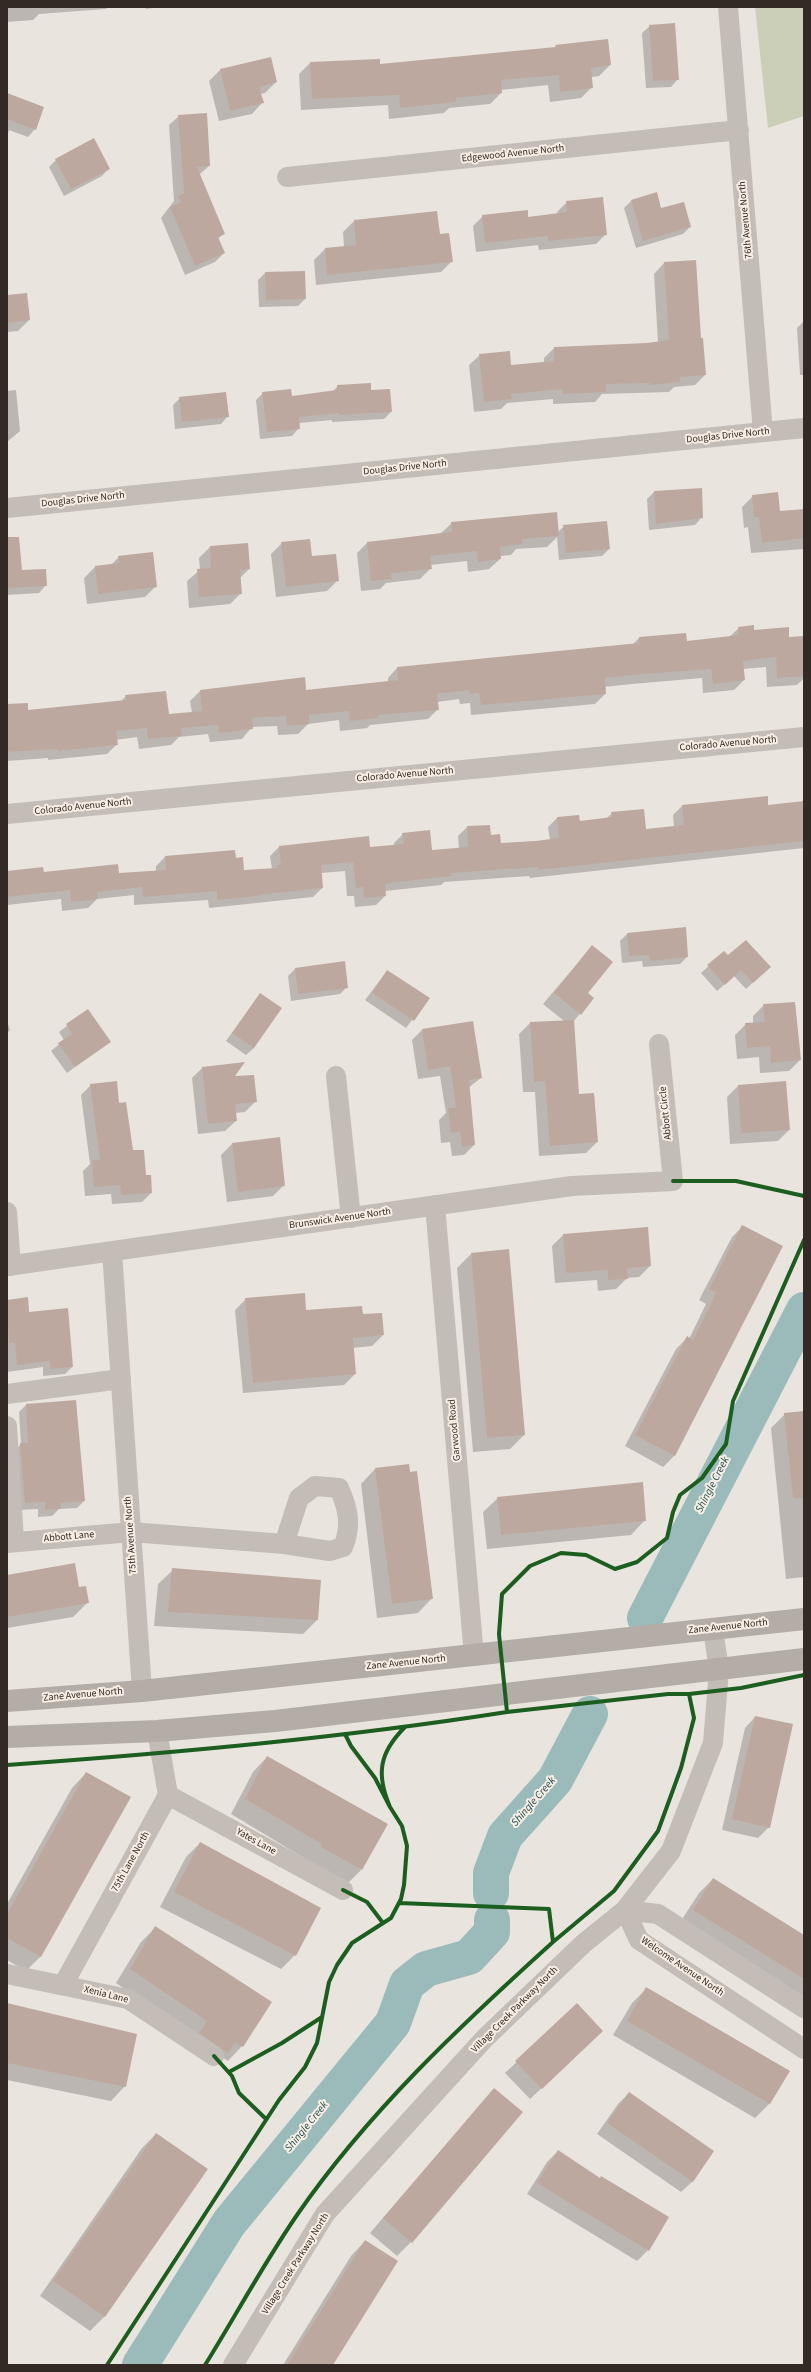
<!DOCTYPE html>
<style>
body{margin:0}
#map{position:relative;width:811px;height:2372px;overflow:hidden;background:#eae4de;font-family:"Source Sans 3",sans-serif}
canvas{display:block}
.frame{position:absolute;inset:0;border:8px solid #332a26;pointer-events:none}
</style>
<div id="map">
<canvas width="811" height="2372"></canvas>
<div class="frame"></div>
</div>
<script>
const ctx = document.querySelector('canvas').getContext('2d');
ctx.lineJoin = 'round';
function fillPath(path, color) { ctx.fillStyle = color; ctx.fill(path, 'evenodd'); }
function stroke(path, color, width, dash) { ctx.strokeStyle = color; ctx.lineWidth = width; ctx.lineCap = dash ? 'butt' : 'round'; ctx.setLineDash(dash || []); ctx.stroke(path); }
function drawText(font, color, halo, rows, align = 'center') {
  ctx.font = font + ' "Source Sans 3",sans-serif'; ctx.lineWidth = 4; ctx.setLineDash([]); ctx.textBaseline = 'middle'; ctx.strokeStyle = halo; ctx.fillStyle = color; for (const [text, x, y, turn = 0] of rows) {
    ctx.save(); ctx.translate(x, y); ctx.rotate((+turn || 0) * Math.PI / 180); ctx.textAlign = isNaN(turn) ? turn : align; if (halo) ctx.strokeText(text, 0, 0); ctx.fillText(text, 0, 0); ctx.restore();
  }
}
const green = new Path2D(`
 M755,7H804V116L768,128Z`);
const shadow = new Path2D(`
 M7,7H108L106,9L39,14L33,20L7,22Z
 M146,7H160L146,9Z
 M650,26L678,79L671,87L646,88L642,33Z
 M556,46L610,65L599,76L591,77L592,87L581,98L550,102L548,85L501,90V93L490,104L449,108L444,113L389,119L388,105L301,110L299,74L310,63L379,60V65L554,49Z
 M270,58L276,82L265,93L260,94L262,103L252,114L219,121L209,81L220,70Z
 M7,94L35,129L28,137L9,130L7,136Z
 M179,116L209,166L199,175L224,233L218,239L224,253L215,262L185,275L161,218L174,201L169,125Z
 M56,160L109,168L102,176L64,196L49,167Z
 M631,201L661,209L690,227L683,234L636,248L624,208Z
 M567,202L606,234L596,244L539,250L538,245L476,252L473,226L483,216L527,218L558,215L557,212Z
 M436,212L439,236L452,261L441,272L316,285L314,260L325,249L344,247L343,232L354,221Z
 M695,261L700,339L705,375L695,385L674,387L669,392L602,394L595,402L553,404V399L507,403L501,409L474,412L469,365L480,355L510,367L544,363V358L554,348L658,343L654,274L664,263Z
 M265,273L305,299L298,306L259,307L258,280Z
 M7,296L29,320L18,331L7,332Z
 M804,321V375H800L797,328Z
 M338,386L370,391L391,412L384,419L332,422V420L299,423V428L292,436L260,439L256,400L263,393L291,397L332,392Z
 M16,390L20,431L7,442V391Z
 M180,398L228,416L221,424L175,429L173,405Z
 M654,492L702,517L695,525L649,530L647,499Z
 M753,496L779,512L804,510V549L751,553L748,527L744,528L742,507Z
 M452,523L558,532L564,526L609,549L602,556L559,560L557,537L547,547L516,549L511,555L500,556V559L489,569L468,572L467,561L430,565L431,568L420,579L386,583L380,589L361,591L357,553L367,543L441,533Z
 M282,543L311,557L338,580L327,591L276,597L271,554Z
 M210,547L249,569L240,578L241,593L230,604L189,608L187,581L200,570L199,558Z
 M119,557L156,586L145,597L87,604L84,578L95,567L111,565Z
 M7,565L21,571L46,585L39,593L7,595Z
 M739,628L788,638L804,637V678L797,685L767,687L766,667L743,669L744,680L734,690L703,693L702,678L632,684L604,687L605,694L595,704L471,715L470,703L460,704L459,699L437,702L438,709L428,719L370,725L367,728L340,731L339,720L308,724L298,734L278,735L277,726L252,727L242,739L210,742L208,734L179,737L171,745L139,749L137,737L116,740L117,744L107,754L48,760V758L7,761V705L27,711L121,701L126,696L168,715L192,713L190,701L200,691L305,678L306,691L388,682V678L397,668L632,645L639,638L686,642L729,637Z
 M767,797L768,806L804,802V848L530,878L529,876L444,882L441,885L385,891V896L376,905L355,907L354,896H347L345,871L321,873L322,888L313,897L209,908L208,900L134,905V895L97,899L88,908L62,911L61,899L7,905V871L118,874L156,872V866L165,857L234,851L235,859L243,871L272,869L270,856L279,847L369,848L394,846V843L403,834L431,851L459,849L458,836L467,827L490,836L500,844L550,840L548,827L557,818L579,822L606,819L612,813L645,830L674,827L673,815L682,806Z
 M627,934L687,957L680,964L643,967L642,961L622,963L620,941Z
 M592,946L587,993L593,998L573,1022L578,1095L594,1094L597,1142L586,1153L539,1156L535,1092H523L519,1034L530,1023L564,1021L543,1004Z
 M724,952L728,957L762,974L746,989L734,976L717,991L701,973Z
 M295,969L347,987L340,994L291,1001L288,976Z
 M387,971L428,999L406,1028L365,1000Z
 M260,994L254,1048L246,1055L226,1041Z
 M764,1005L800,1060L789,1071L760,1073L759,1057L737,1059L735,1035L746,1024H753V1016Z
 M88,1010L110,1041L67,1073L51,1051L64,1040L59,1032Z
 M7,1021L10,1030L7,1033Z
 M422,1030L481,1078L468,1088L474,1145L464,1155L452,1156L450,1142L441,1143L439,1120L446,1113L440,1076L418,1079L412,1040Z
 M203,1067L233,1078L256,1101L245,1112L235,1113L236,1121L225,1131L198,1134L192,1078Z
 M91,1085L118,1104L132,1152L151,1193L142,1202L112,1204L111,1194L85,1196L83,1171L90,1164L81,1095Z
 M738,1086L789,1130L778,1141L730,1144L727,1097Z
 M232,1144L284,1185L273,1196L227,1202L221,1155Z
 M743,1226L782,1246L674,1456L663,1467L625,1446L676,1349L687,1338L689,1339L706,1304L699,1300L732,1237Z
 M647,1228L650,1266L639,1277L627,1278L616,1289L598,1291L597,1280L555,1283L552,1246L563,1235Z
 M471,1254L524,1435L510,1449L473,1452L457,1268Z
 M27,1298L29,1313L72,1367L65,1374L43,1376V1367L7,1372V1301Z
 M246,1299L305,1311L362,1315L383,1335L372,1346L353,1348L355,1374L344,1385L243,1393L235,1310Z
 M75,1401L84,1501L77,1508L59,1509L52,1516L38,1517V1509L18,1510L13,1452L21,1444L19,1412L26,1405Z
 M804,1412V1577L786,1579L771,1428L785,1414Z
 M375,1469L432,1598L418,1613L377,1618L361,1484Z
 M498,1498L645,1520L631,1535L487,1549L483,1512Z
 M173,1570L317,1620L303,1634L154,1626L158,1584Z
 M7,1576L78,1588L87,1603L73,1617L7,1628Z
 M755,1717L769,1827L758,1838L722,1830L745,1728Z
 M267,1757L361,1870L347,1884L231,1814L253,1772Z
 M86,1773L41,1956L26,1971L7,1960V1904L72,1788Z
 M200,1843L295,1955L281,1969L160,1907L186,1857Z
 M713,1879L804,1936V2002L679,1924L699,1893Z
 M155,1928L271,2002L242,2046L228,2061L222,2057L213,2066L209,2064L193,2036L116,1983L141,1942Z
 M646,1989L770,2103L755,2118L613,2035L632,2003Z
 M7,2004L125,2086L111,2101L7,2080Z
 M577,2005L591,2042L530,2099L505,2073Z
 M494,2089L411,2242L397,2256L370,2233Z
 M629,2093L713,2152L692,2182L681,2192L597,2134L618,2104Z
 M156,2134L207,2169L104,2317L90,2331L40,2296L142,2148Z
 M558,2151L648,2250L637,2261L527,2194L547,2162Z
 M365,2241L331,2365H283L351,2256Z`);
const river = new Path2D(`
 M645,1618L804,1310
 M491,1893V1873L505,1836L555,1780L590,1714
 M140,2365L229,2223L393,2023L407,1984L426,1969L469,1957L492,1932V1920`);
const building = new Path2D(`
 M675,23L679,80L653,81L649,25Z
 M608,39L611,65L591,68L593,88L560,92L559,75L501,80L502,93L456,98V102L400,108L399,95L312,99L310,62L380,59V64L556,47L555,45Z
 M271,57L277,82L259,87L264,103L230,111L220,69Z
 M7,93L44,107L36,130L7,119Z
 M207,113L210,166L197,167L225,234L218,237L225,253L195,266L170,207L181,202L178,196L184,193L178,115Z
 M94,138L110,169L71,189L55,159Z
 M657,192L661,208L684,202L691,227L643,241L631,200Z
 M603,197L607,235L548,241V236L485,243L482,215L528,210V217L567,212L566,201Z
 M437,211L440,234L449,233L453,262L327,275L325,248L356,245L354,220Z
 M696,260L701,338H703L706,375L680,377V382L650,385V383L606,384V392L563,394V389L511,394L512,399L484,402L479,354L510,351L511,365L554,361V347L647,343L669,340L664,262Z
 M305,271L306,299L266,300L265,272Z
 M27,293L30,320L7,323V295Z
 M371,383V390L390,389L392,412L339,415V413L299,417L300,429L267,432L262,392L291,389L292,396L337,390V385Z
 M226,392L229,417L182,422L179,397Z
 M702,488L703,518L656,524L654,491Z
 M778,492L780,511L804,509V538L762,543L759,517H754L752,495Z
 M557,512L559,536L522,539V544L500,547L501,559L478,562L477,551L430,556L432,569L391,573L392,579L371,581L367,542L452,532L451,522Z
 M607,521L610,549L566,553L563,525Z
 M7,537H19L22,570L46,569L47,586L7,588Z
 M310,539L312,556L336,554L339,581L286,587L281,542Z
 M248,543L250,569L240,570L242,594L199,597L197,569L211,568L210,546Z
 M153,552L157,587L98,594L95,566L119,563L118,556Z
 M754,625V630L789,627V637L804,636V676L777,678L776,657L743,661L745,680L713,684L711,669L643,674L605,678L606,694L481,705L479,693L469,694V690L437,694L439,710L378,715V718L350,721L349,711L309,715V724L287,726L286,716L252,718L253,729L219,733L218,725L181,728L182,736L148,739L147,728L116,731L118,745L58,751L57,749L7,752V704L28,703V710L126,700L125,695L166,691L169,714L202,711L200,690L305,677L306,690L398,680L397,667L639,643V637L686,633L687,641L739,635L738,627Z
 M768,796V805L804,801V841L538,870V867L451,873V876L389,883L385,885L386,896L364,898L363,887L356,888L353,862L321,865L323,888L258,895L259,896L217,900V891L143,897L142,887L97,892L98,899L71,902L70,890L7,897V871L43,867L44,872L118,864L119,873L166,870L165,856L235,850L236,858L243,857L244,870L277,868V865H281L279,846L369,836L370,847L404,844L402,833L430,830L432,850L468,847L467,826L490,825L491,835L500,834L501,843L536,841L559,838L557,817L579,815L580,821L612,817L611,812L644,809L646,829L684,825L682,805Z
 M686,927L688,957L650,961L649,955L629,956L627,933Z
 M746,940L771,967L753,983L741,970L725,985L707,965L724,951L728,955Z
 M592,945L613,962L588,993L594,998L581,1015L554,993Z
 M345,961L348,988L298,994L295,968Z
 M387,970L430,998L414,1021L372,993Z
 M260,993L282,1008L254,1048L232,1033Z
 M795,1002L801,1060L771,1063L770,1046L747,1048L745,1023L765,1022L763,1004Z
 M88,1009L111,1042L75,1067L58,1043L72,1034L66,1024Z
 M574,1020L579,1094L594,1093L598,1142L550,1146L545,1081L534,1082L530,1022Z
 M473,1021L482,1078L469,1080L475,1145L462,1147L460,1132L451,1133L448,1108H456L450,1066L428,1070L422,1029Z
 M245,1062L235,1076L254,1075L257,1102L235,1104L237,1121L208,1124L202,1067Z
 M117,1081L119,1103L126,1102L133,1150H144L146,1175H151L152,1193L121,1195L120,1185L94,1187L92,1160H100L90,1084Z
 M786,1081L790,1130L741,1133L738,1085Z
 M280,1137L285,1186L238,1192L232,1143Z
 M742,1225L783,1246L675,1456L635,1435L687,1336L693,1340L716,1293L709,1289Z
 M648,1227L651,1266L627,1268L628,1279L608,1280V1270L566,1273L563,1234Z
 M509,1249L525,1435L487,1438L471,1253Z
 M305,1293L306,1310L362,1306L363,1314L382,1313L384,1335L353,1338L356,1374L253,1383L245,1298Z
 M28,1297L29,1312L68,1308L73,1367L50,1369V1361L17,1365L15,1343H9L7,1300Z
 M76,1400L85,1501L60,1503L61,1509L45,1510V1502L25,1503L20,1443H28L26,1404Z
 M804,1411V1498H793L784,1413Z
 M409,1464L410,1472L417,1471L433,1599L392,1604L375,1468Z
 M643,1482L646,1521L501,1535L497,1497Z
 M75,1563L79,1587L86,1586L89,1603L7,1617V1575Z
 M172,1568L321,1580L318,1620L168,1612Z
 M755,1716L793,1724L770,1828L732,1819Z
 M267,1756L388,1824L362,1870L321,1847L322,1844L245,1799Z
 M86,1772L131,1797L41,1957L7,1938V1914Z
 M200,1842L321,1908L296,1956L174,1892Z
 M713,1878L804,1935V1979L693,1910Z
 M155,1926L272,2002L243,2047L235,2042L228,2053L223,2050L199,2033L207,2021L130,1969Z
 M646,1987L790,2071L770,2104L627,2021Z
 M7,2003L137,2034L126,2087L7,2063Z
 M577,2003L603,2031L542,2089L515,2061Z
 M494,2088L523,2112L412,2243L383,2218Z
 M629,2092L714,2151L693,2182L607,2123Z
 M156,2133L208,2169L105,2317L53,2281Z
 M558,2150L600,2178L601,2176L669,2217L649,2251L537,2183Z
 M365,2240L398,2261L333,2365H287Z`);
const street = new Path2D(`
 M728,7L763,432
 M287,177L739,130
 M7,508L804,428
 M7,814L804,737
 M336,1076L351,1218
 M435,1205L474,1656
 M7,1212L11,1266
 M112,1251L142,1691
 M7,1266L572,1186L673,1181L659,1044
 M7,1394L121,1379
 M7,1426L14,1541
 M7,1543L131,1532L284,1544L330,1551L343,1547C352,1526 348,1508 339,1488L315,1486L299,1498L284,1544
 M168,1795L343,1890
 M625,1910L639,1940L804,2049
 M625,1910L658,1914L804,2008
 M7,1974L128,1999L214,2056
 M63,1985L168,1795L157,1731
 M233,2365L325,2214L484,2039L583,1944L625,1910L671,1851L713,1743L719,1670L713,1629`);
const secondary = new Path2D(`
 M7,1701L142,1691L804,1619
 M7,1737L157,1731L275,1721L804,1659`);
const cycleway = new Path2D(`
 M673,1181H736L804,1196
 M689,1694L741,1688L804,1675
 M507,1712L668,1694H689L694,1718L681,1768L658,1831L614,1891L553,1942
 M345,1734L351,1746L375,1778L390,1807C376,1774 379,1753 405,1727
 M7,1765C174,1753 341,1738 507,1712L499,1634L502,1594L530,1566L561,1553L586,1555L615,1569L637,1562L667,1538L673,1512L680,1495L702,1478L726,1444L733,1401L804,1240
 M343,1890L367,1902L383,1923
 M214,2056L232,2076L239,2093L266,2119
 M229,2072L282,2043L322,2017
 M107,2365L279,2100L305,2067L317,2043L329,1982L337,1965L352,1943L391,1918L401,1899L404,1885L407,1846L402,1826L390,1807
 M205,2365C236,2315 264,2263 297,2215C368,2112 461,2025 553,1942L549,1909L399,1903`);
const streetNames = [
 ["Edgewood Avenue North",513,154,-6],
 ["76th Avenue North",746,220,-95],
 ["Douglas Drive North",728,436,-6],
 ["Douglas Drive North",405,468,-6],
 ["Douglas Drive North",83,500,-6],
 ["Colorado Avenue North",728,744,-5],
 ["Colorado Avenue North",405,775,-5],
 ["Colorado Avenue North",83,807,-6],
 ["Abbott Circle",666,1113,-96],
 ["Brunswick Avenue North",340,1219,-8],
 ["Garwood Road",455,1430,-95],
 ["75th Avenue North",131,1535,-94],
 ["Abbott Lane",69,1537,-5],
 ["Zane Avenue North",728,1627,-6],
 ["Zane Avenue North",406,1663,-6],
 ["Zane Avenue North",83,1695,-5],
 ["Yates Lane",256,1842,29],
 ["75th Lane North",131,1862,-61],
 ["Welcome Avenue North",682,1967,34],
 ["Xenia Lane",106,1995,14],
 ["Village Creek Parkway North",515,2010,-45],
 ["Village Creek Parkway North",296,2264,-58]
];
const waterNames = [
 ["Shingle Creek",713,1485,-63],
 ["Shingle Creek",534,1802,-49],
 ["Shingle Creek",307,2127,-51]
];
fillPath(green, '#cbcfb8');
fillPath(shadow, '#0003');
stroke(river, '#9abbba', 36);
fillPath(building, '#bda8a0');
stroke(street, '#c3bcb7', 20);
stroke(secondary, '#b4aca7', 22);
stroke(cycleway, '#1b5e20', 4);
drawText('10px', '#332a26', '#f8eee4', streetNames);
drawText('italic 11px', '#1d4f52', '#f8eee4', waterNames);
</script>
